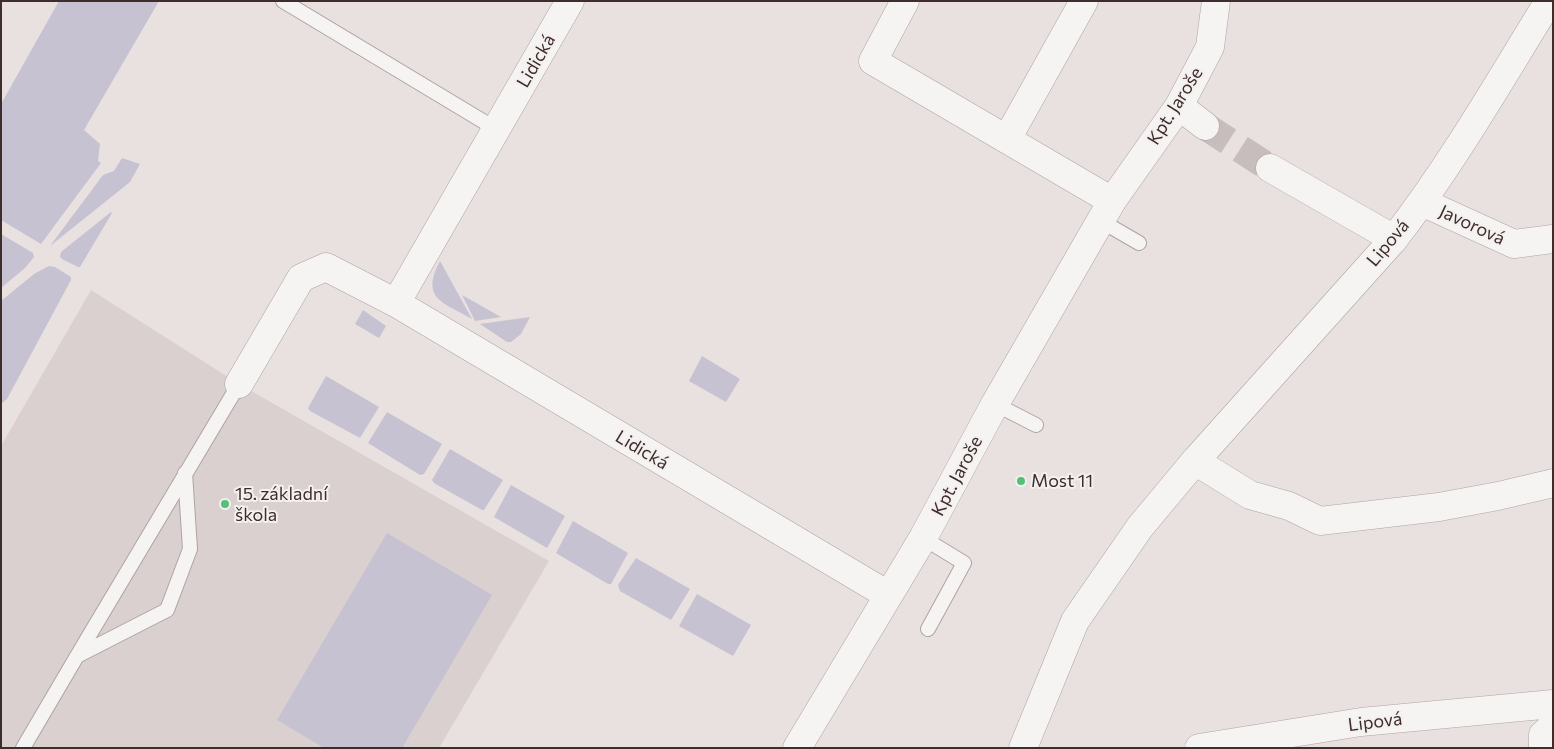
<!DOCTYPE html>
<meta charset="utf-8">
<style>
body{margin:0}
#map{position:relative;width:1554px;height:749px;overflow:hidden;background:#e8e1e0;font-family:Commissioner,sans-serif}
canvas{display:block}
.frame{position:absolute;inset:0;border:2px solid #3d2d2b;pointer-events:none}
</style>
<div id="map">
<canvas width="1554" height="749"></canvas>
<div class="frame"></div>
</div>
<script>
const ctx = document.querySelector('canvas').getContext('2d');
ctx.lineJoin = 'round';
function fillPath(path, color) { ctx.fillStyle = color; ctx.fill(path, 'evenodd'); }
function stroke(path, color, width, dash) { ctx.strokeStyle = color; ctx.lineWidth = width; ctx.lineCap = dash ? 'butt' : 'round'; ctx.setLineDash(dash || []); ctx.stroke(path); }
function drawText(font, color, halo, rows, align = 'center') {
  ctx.font = font + ' Commissioner,sans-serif'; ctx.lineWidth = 4; ctx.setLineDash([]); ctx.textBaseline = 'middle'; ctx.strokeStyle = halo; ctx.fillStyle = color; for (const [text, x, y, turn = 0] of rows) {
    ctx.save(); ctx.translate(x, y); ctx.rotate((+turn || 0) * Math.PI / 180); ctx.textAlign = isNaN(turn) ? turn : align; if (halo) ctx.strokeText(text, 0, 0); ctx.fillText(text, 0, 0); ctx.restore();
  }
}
const built = new Path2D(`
 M91,290L239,384L549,561L439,748H1V446Z`);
const green = new Path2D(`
 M59,1H159L84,130L100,144L98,161L101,163L41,244L1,220V104Z
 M122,158L140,164L130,182L50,246L103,175L114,171Z
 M111,212L112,213L80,267H78L62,259L60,257L61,252Z
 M1,234L33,253L34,257L25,268L1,288Z
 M440,261L472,319C443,302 420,299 440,261Z
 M49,266L55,267L71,277V280L7,399L1,404V301L34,274Z
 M462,295L501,317L475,321Z
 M363,310L386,326L379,338L355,324Z
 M530,317L521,334L511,342H507L480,324Z
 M702,356L740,379L726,402L689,381Z
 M326,376L379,407L360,438L310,411L308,408Z
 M387,412L442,444L424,474L420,475L368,443Z
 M450,449L503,480L484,510H482L434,483L432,480Z
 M511,485L565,516L547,548L494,517Z
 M573,521L628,553L611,584H608L556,553Z
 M387,533L492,595L402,748H324L277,720Z
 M636,558L690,589L671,620L620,591L618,585Z
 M697,594L751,625L733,656L679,626Z`);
const minorTunnel = new Path2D(`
 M1205,126L1270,168`);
const service = new Path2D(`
 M283,1L496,129
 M1101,221L1139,243
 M995,404L1036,425
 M185,473L190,549L167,610L77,656L239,384
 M923,538L964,563L928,629
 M23,748L77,656`);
const minor = new Path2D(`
 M905,1L873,61L1112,201
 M1179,106L1205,126
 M1007,139L1084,1
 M1270,168L1394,239
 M1422,202L1514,244L1553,239
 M396,303L570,1
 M239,384L301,278L326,267L396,303L888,595
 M1195,461L1250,495L1289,506L1320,521L1439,507L1498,496L1553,483
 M797,748L923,538L995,404L1112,201L1179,106L1210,47L1216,1
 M1199,748L1361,722L1553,704
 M1543,748V735L1553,726`);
const tertiary = new Path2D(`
 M1023,748L1075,621L1140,527L1195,461L1394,239C1452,164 1499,82 1549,1`);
const markers = [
 [1021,481,5,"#53bf78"],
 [225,504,5,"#53bf78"]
];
const streetNames = [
 ["Lidická",536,61,-60],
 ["Kpt. Jaroše",1175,106,-58],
 ["Javorová",1472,225,25],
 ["Lipová",1388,243,-50],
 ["Lidická",642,450,31],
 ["Kpt. Jaroše",957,476,-62],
 ["Lipová",1375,722,-7]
];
const poiNames = [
 ["Most 11",1031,481],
 ["15. základní",235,494],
 ["škola",235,515]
];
fillPath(built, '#d9d0cf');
fillPath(green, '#c6c2d1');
stroke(minorTunnel, '#c6bdbc', 28, [28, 14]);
stroke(service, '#aea4a2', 16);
stroke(minor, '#aea4a2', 29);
stroke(tertiary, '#aea4a2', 29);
stroke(service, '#f6f3f3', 14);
stroke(minor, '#f6f3f3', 28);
stroke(tertiary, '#f6f3f3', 28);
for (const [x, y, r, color] of markers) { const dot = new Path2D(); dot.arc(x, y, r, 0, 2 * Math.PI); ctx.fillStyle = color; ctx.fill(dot); stroke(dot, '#f5f0f0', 2); }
drawText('18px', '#3d2d2b', '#f5f0f0', streetNames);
drawText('18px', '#3d2d2b', '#f5f0f0', poiNames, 'left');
</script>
